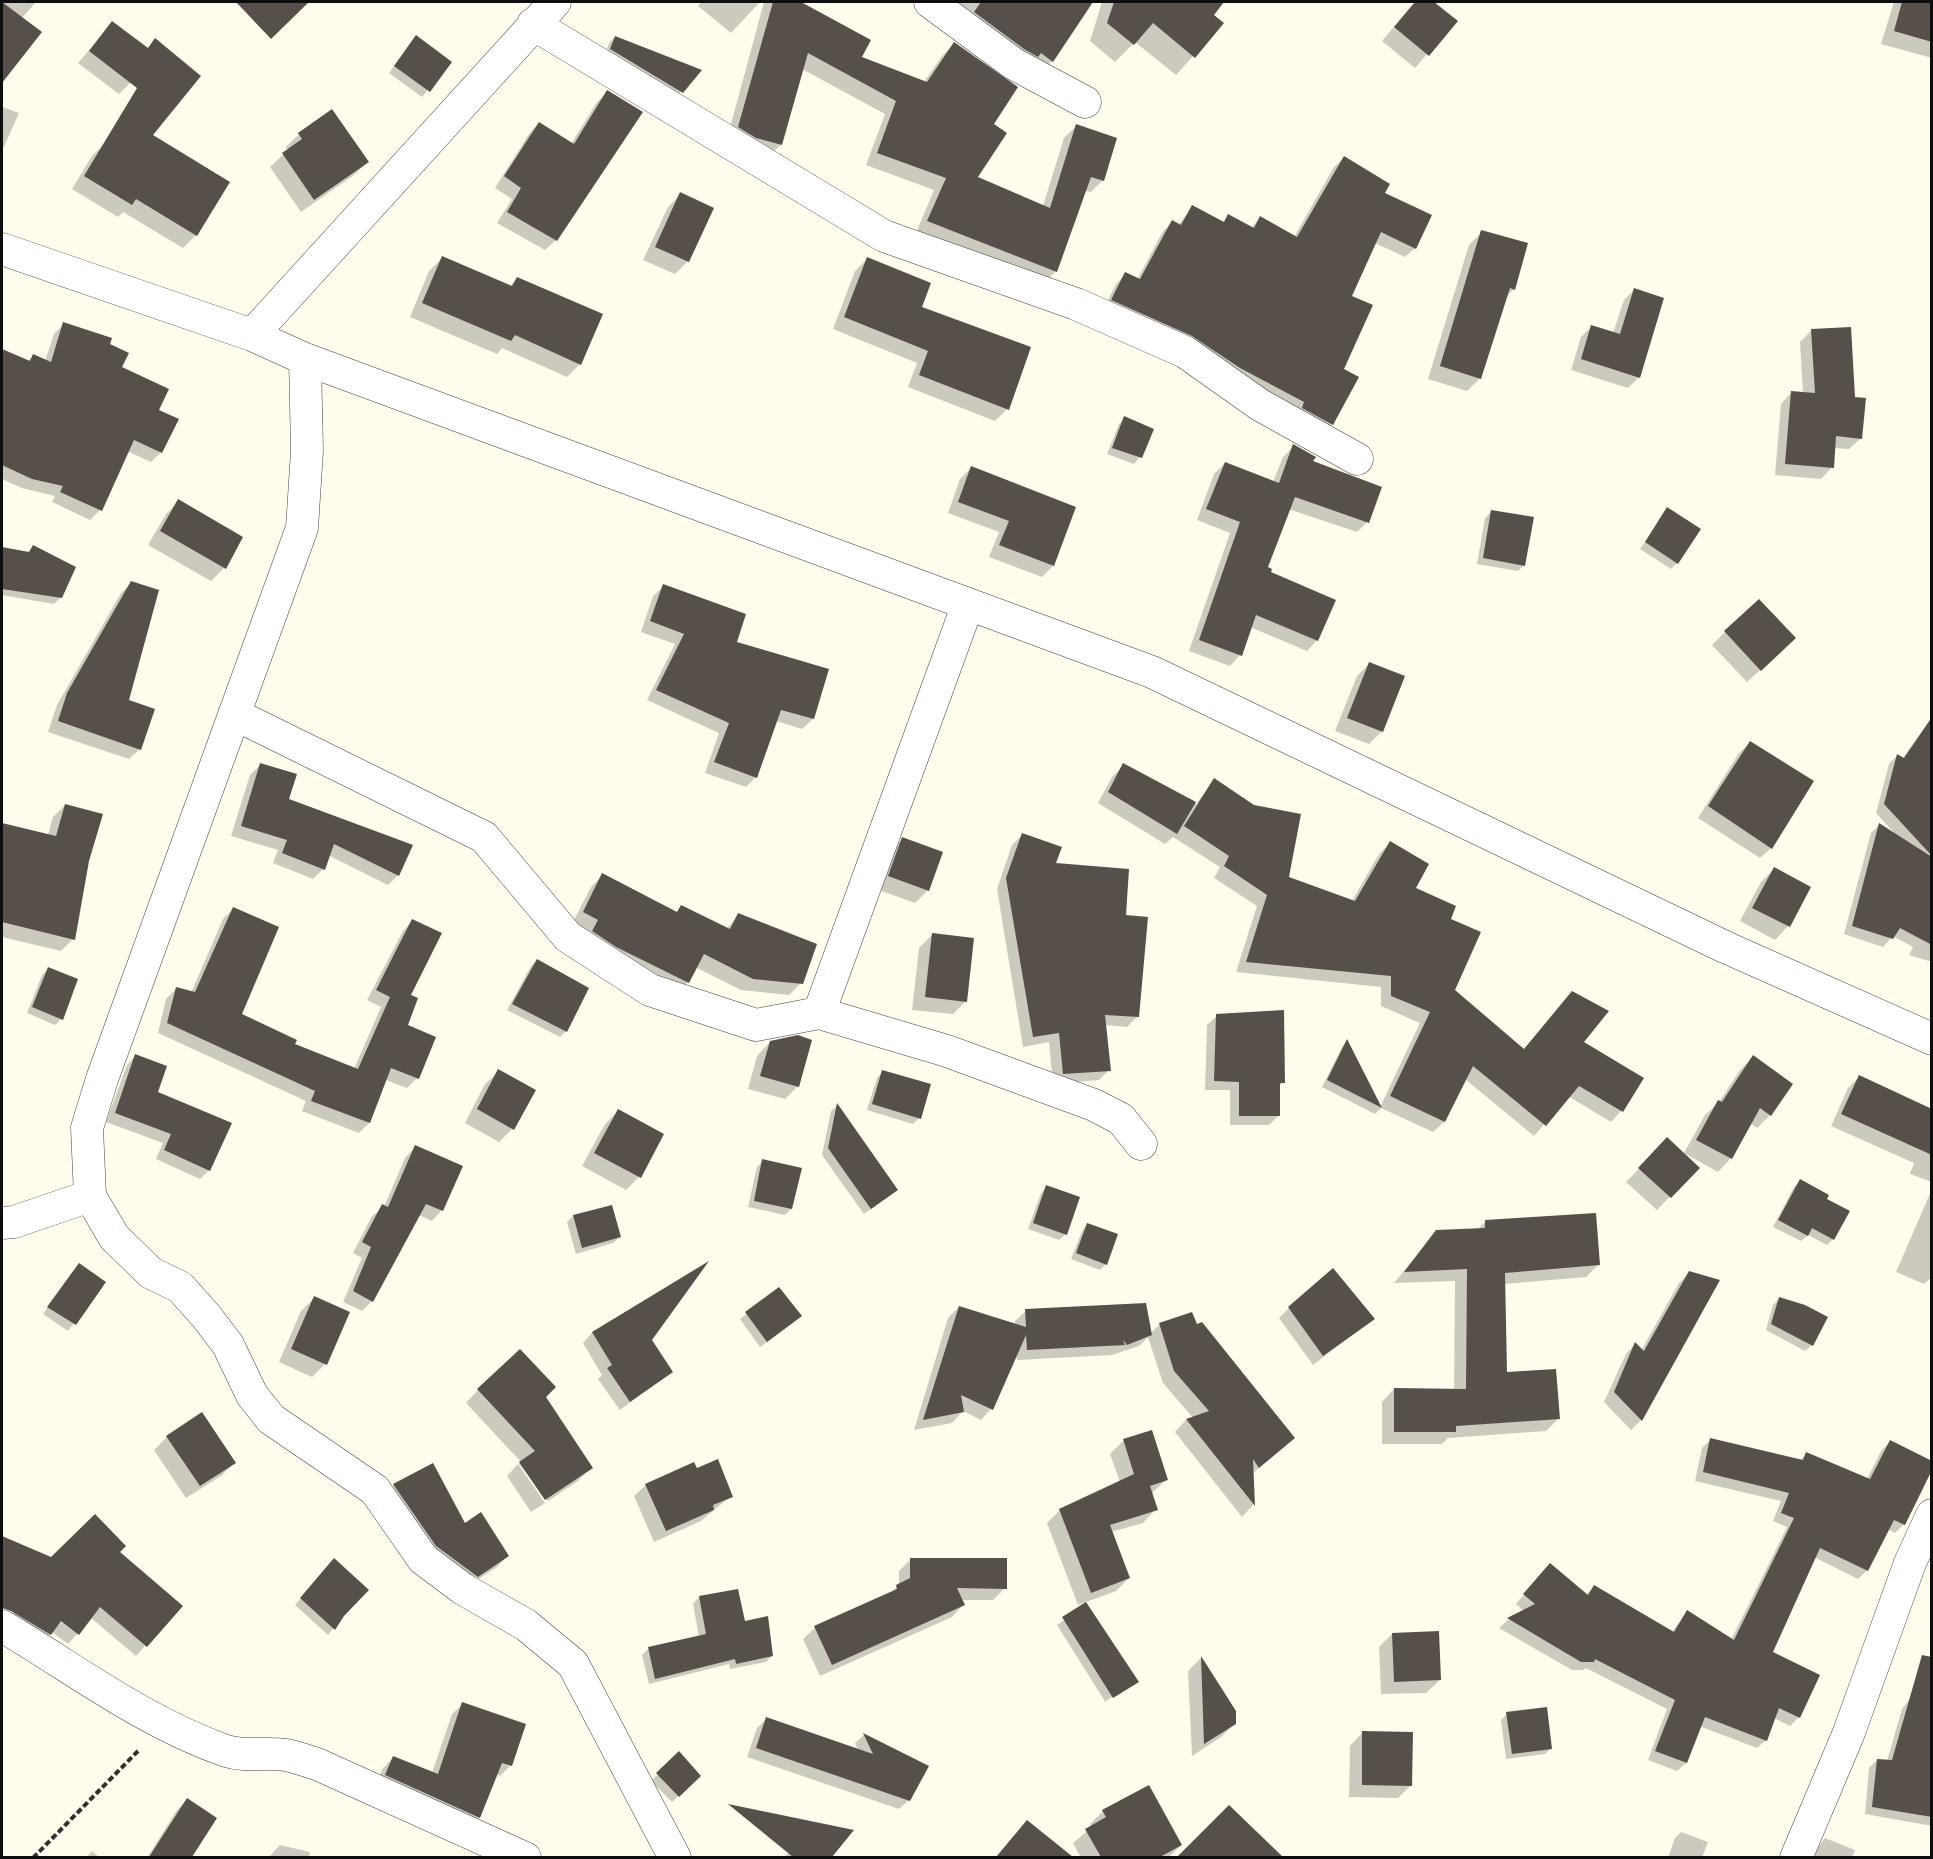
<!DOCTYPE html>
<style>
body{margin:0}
#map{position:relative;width:1933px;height:1859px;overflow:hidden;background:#fffcee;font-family:Merriweather,serif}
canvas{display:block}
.frame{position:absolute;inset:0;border:3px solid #0d0d0d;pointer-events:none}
</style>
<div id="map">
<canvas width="1933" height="1859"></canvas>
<div class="frame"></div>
</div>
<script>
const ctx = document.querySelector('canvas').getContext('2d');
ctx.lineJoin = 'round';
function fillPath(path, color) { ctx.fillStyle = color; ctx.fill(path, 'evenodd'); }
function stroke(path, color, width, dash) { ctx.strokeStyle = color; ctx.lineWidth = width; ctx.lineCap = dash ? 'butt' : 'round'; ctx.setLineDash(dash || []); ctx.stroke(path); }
const shadow = new Path2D(`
 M2,2H36L22,18L40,33L2,80Z
 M701,2H760L731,33L698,6Z
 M764,2H797L869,41L860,57L924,82L942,56L954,44L992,124L976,178L1043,206L1064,138L1076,126L1103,180L1091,192L1085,191L1056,271L1044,283L916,233L934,190L866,165L885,114L802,69L781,144L769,157L727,139Z
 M915,2H1091L1052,61L1034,79Z
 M1102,2H1209L1217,8L1212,15L1222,24L1176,75L1135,42L1115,62L1090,41Z
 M1415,2H1431L1455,22L1415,68L1382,41Z
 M1894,2H1932V58L1881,44Z
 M112,23L149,51L130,83L119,94L78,63Z
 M615,37L700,71L675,98L605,56L609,43Z
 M413,42L450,62L422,97L389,73Z
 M608,92L556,240L545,250L497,223L512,199L495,188L529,134L539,123L571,144L597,102Z
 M2,107L19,113L2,151Z
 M332,111L367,162L354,175L301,212L270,167L288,150L286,147L299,134Z
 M151,136L196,235L183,248L123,212L118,217L72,189L92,156L106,142Z
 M1344,158L1382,194L1415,248L1405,257L1375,243L1350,296L1342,370L1332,424L1322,434L1103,310L1116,284L1126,274L1137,280L1163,231L1173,222L1178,225L1193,207L1222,223L1228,216L1251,228L1260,218L1294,237L1334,167Z
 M681,194L688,261L675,274L643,260L668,207Z
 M1482,232L1514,289L1505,298L1480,378L1467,391L1428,379L1469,245Z
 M443,257L510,286L517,279L580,364L567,377L502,348L497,354L410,317L429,271Z
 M867,259L920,308L1007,409L995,421L908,387L917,363L833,329L855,271Z
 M1634,290L1663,299L1638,378L1628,388L1571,370L1581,337L1592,326L1613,333L1624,300Z
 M64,324L108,345L120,368L157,411L161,452L151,462L127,451L100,510L90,520L52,502L55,496L22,488L2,479V351L28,361L33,356L45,361L54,334Z
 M1811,331L1853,398L1861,438L1849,449L1834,448L1832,467L1821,479L1775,475L1781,404L1792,392L1803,393L1800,342Z
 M1125,418L1152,430L1140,457L1134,464L1107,454L1119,424Z
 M1294,446L1367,522L1357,532L1288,509L1266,568L1317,640L1307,651L1250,627L1240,655L1230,666L1189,651L1230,533L1197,520L1214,474L1225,463L1273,482L1283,457Z
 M971,468L1053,566L1042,577L989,557L999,532L948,513L960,479Z
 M179,501L241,538L224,568L211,581L148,545L166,514Z
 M1668,509L1677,563L1671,569L1640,549Z
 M1491,512L1524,565L1518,571L1477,564L1485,518Z
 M33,547L60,598L54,604L2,595V549L27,553Z
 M132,583L127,701L140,749L129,759L48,732L57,705L121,593Z
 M664,586L735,643L813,719L802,729L776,721L756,777L746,787L705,773L719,733L647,700L675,644L641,632L653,596Z
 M1725,632L1781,651L1747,682L1712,645Z
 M1370,663L1382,731L1369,744L1335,731L1357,676Z
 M1931,719L1932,962L1909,955L1913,947L1893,936L1883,947L1844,934L1871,833L1879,825L1896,835L1876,813L1889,764L1897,756L1902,759Z
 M1750,743L1771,848L1760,858L1698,818L1739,753Z
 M260,765L287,800L398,875L388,885L328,855L323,869L313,879L273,863L278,850L231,836L250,775Z
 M1124,765L1196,804L1214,780L1287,878L1352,901L1379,854L1390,843L1414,889L1449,920L1453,990L1523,1051L1582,1042L1642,1078L1621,1111L1611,1122L1568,1096L1534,1136L1465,1079L1444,1122L1433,1132L1381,1108L1375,1114L1322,1087L1342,1047L1347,1042L1380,1107L1420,1023L1381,1006V987L1236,972L1257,906L1214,878L1220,867L1173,837L1165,844L1098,803L1112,777Z
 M65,805L88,861L73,939L61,951L2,937V824L48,835L53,817Z
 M1022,835L1054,864L1124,916L1137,1017L1127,1027L1105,1025L1109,1070L1099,1080L1053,1084L1049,1042L1023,1047L997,889L1012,845Z
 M903,839L928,890L915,903L876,889L889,852Z
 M1774,869L1809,887L1788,926L1775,940L1740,921L1761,882Z
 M603,875L675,913L681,907L726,929L739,915L801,983L789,995L741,990L695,967L688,982L676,994L572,924L591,887Z
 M233,909L240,1015L293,1045L354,1069L381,1007L367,1000L403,931L413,921L406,1026L417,1078L407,1088L386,1080L369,1123L359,1133L302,1111L306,1101L158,1033L166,999L176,989L191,993L223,919Z
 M932,935L966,1001L953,1014L912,1010L919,948Z
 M537,960L566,1031L560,1037L507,1010L531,966Z
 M48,969L61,1019L55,1025L27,1013L42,975Z
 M1217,1016L1283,1083L1278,1087V1116L1269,1125H1230V1090H1205L1207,1025Z
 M770,1042L798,1086L785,1099L748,1089L757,1056Z
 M136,1055L156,1092L209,1170L200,1179L156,1159L163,1143L106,1122L127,1065Z
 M1753,1057L1770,1115L1757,1128L1750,1123L1731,1158L1718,1172L1684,1153L1705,1115L1719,1102L1740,1070Z
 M499,1071L512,1129L499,1142L465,1123L485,1084Z
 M883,1071L919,1118L913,1124L867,1110L877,1078Z
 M1859,1077L1932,1114V1182L1910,1174L1914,1163L1831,1126L1848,1088Z
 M837,1106L896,1190L864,1214L822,1155L831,1111Z
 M618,1111L639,1177L626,1190L582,1166L605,1124Z
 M1667,1140L1697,1168L1657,1210L1626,1182Z
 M415,1147L442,1210L432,1221L419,1215L372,1301L362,1311L343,1302L362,1258L353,1253L372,1216L384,1207L405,1158Z
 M763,1161L791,1209L785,1215L748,1207L757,1167Z
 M1800,1181L1825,1200L1833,1239L1827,1245L1808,1235L1801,1241L1773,1227L1794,1187Z
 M1047,1187L1066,1234L1059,1240L1028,1229L1041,1193Z
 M1932,1189V1277L1924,1284L1896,1272Z
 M611,1206L620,1237L613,1243L576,1254L567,1222L573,1216Z
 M1485,1222L1598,1265L1586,1277L1504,1284L1505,1374L1558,1419L1546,1431L1448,1438L1442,1444H1382V1402L1394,1389L1454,1390L1455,1281L1394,1283L1437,1231L1478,1229Z
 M1088,1224L1106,1264L1100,1270L1071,1259L1082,1231Z
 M703,1266L650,1340L671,1371L620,1410L598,1379L602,1375L583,1343L592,1333Z
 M73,1271L104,1283L68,1331L43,1314Z
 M1689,1273L1718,1281L1641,1420L1631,1430L1604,1402L1626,1354L1635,1344L1641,1351L1679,1283Z
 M779,1289L794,1322L760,1347L740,1319Z
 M314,1298L325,1364L312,1377L279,1362L301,1311Z
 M1779,1299L1812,1345L1805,1351L1766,1330L1773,1305Z
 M959,1307L1015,1325V1321L1026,1311L1150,1334L1160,1324L1196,1326L1293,1438L1252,1474L1253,1505L1242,1517L1175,1432L1186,1420L1193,1418L1163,1383L1148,1337L1139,1346L1112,1355L1017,1360L1016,1353L991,1409L981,1420L963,1411L952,1423L914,1430L948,1318Z
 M1289,1308L1373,1319L1313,1365L1279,1318Z
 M478,1390L544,1397L591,1467L578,1481L548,1501L519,1464L521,1462L466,1403Z
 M1151,1432L1166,1480L1151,1494L1156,1509L1143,1523L1111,1532L1129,1578L1116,1591L1078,1605L1047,1523L1060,1510L1120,1482L1110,1454L1123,1441Z
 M167,1437L234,1463L221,1476L186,1498L154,1450Z
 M1711,1439L1799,1461L1807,1454L1867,1479L1881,1451L1890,1442L1904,1524L1895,1533L1887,1529L1867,1570L1858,1579L1814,1557L1771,1652L1799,1717L1790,1726L1774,1718L1766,1740L1757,1748L1699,1726L1686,1763L1677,1771L1648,1760L1667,1709L1586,1668L1583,1670H1572L1499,1628L1508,1620L1524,1611L1516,1604L1541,1574L1586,1595L1594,1587L1672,1632L1687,1612L1731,1640L1787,1527L1773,1521L1781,1501L1695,1481L1702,1448Z
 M518,1464L545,1503L531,1512L507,1476Z
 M432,1465L464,1525L507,1556L497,1567L466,1587L383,1495L394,1485Z
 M696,1470L731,1496L701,1521L654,1542L634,1496L646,1485Z
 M2,1537L52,1559L118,1552L180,1606L136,1656L91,1618L68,1644L52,1632L40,1644L7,1624L23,1600L2,1591Z
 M911,1559L1005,1588L993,1600H961L963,1605L952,1617L820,1676L803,1639L815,1628L888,1595L899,1585V1571Z
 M328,1567L343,1615L328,1635L295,1605Z
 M699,1597L743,1623L772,1656L766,1662L730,1669L729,1664L649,1684L642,1655L648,1649L699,1637L693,1604Z
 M1086,1604L1132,1684L1106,1701V1703L1057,1625Z
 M1392,1634L1440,1680L1426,1693L1381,1694L1379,1647Z
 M1201,1658L1235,1712V1723L1221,1737L1192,1756L1188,1671Z
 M1932,1670V1826L1865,1814L1869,1768L1877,1760L1887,1761L1902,1709Z
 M463,1704L524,1725L510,1766L500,1776L496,1774L479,1817L469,1827L376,1785L383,1768L393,1758L432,1773L452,1714Z
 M1507,1714L1551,1748L1545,1754L1506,1759L1501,1720Z
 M766,1719L858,1750L855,1743L864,1735L927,1766L909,1800L899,1809L747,1757L757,1728Z
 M1363,1732L1411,1785L1398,1798L1349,1797L1350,1746Z
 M679,1754L699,1776L672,1802L651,1781Z
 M187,1800L215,1818L190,1858H147L177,1810Z
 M1229,1807L1272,1849L1264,1858H1179Z
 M1103,1811L1181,1845L1168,1858H1081L1073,1843L1092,1827L1090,1824Z
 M1027,1822L1061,1850L1056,1858H996Z
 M852,1831L830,1858H784L805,1834Z
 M1681,1832L1708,1842L1702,1858H1668L1675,1838Z
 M1825,1838L1855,1850L1852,1858H1810Z
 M280,1845L310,1852L309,1858H268Z
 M92,1851L100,1858H86Z`);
const building = new Path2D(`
 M2,2L42,32L2,83Z
 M236,2H309L271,39Z
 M773,2H801L871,40L862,57L927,82L954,42L1018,87L994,124L1007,133L978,177L1050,208L1076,124L1117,138L1104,181L1091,177L1057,272L927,221L946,178L877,153L896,101L808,53L782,145L756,138L738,127Z
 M981,2H1093L1053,62L1041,53L1038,57L1024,49L974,12Z
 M1114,2H1224L1214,15L1224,23L1195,58L1153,23L1134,45L1107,23Z
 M1415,2H1434L1458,21L1429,56L1394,27Z
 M1902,2H1932V42L1894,31Z
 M112,21L148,48L155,38L201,76L153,135L230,182L197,236L136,199L132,205L84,176L137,88L89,51Z
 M416,35L452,62L430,92L394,66Z
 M615,36L702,70L683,93L610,49Z
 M607,90L643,112L557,241L507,212L521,188L504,176L539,122L574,144Z
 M332,109L369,162L314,200L282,153L302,139L298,133Z
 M1344,156L1390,184L1385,193L1432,215L1416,249L1381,232L1352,296L1373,305L1344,369L1359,377L1333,425L1302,408L1304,402L1240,368L1192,336L1111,300L1125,272L1140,279L1172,220L1181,225L1192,205L1224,222L1228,214L1254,228L1260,216L1297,237Z
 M680,192L714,208L689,262L655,247Z
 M1481,230L1528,243L1515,290L1510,288L1481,379L1440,366Z
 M442,256L512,286L517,277L603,314L581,365L515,335L511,341L422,303Z
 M867,257L931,283L922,307L1031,347L1009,410L919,375L928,351L844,317Z
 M1634,288L1664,298L1640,378L1581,359L1591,325L1620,334Z
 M63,322L112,338L110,344L129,353L122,367L169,389L159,410L179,419L162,453L134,440L102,511L60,492L63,486L32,479L2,465V349L30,361L33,354L51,362Z
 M1851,327L1855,397L1866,398L1862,439L1836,436L1834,468L1785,464L1791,391L1815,393L1811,329Z
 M1124,416L1154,429L1142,458L1112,448Z
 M1293,444L1316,457L1313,461L1382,487L1369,523L1295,497L1268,567L1272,569L1271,572L1336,600L1318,641L1256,615L1242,656L1199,640L1240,522L1206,509L1225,462L1279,483Z
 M971,466L1076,507L1054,566L999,545L1009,521L958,502Z
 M178,499L243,537L226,569L160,531Z
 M1667,507L1701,529L1678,564L1645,542Z
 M1491,510L1534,517L1525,566L1483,558Z
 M33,545L76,567L62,598L2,589V547L29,552Z
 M131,581L159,590L129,700L155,709L141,750L58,721L67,693Z
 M663,584L746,614L737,642L829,669L814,719L781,710L757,778L714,762L729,723L656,690L684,634L650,621Z
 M1759,599L1796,638L1761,671L1724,631Z
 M1369,662L1405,676L1383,732L1347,718Z
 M1932,717V856L1884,804L1897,754L1904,758Z
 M1750,741L1814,781L1772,849L1708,806Z
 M260,763L297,774L289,799L413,845L399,876L334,844L325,870L282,853L287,840L241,826Z
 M1123,763L1196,802L1177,834L1108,792Z
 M1214,778L1254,805L1301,814L1289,877L1355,901L1390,841L1429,864L1416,888L1456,906L1451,919L1481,932L1455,990L1524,1049L1572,991L1609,1011L1584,1042L1644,1078L1623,1112L1579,1086L1546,1126L1473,1066L1445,1122L1390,1096L1430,1012L1391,996V976L1246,962L1267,895L1224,866L1229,856L1184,826Z
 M65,804L103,814L89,861L75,940L2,922V823L56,836Z
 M1879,823L1932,857V945L1900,928L1893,939L1852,926Z
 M1022,833L1062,847L1056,863L1129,869L1126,915L1148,917L1139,1017L1105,1015L1111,1071L1063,1074L1059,1033L1033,1037L1006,878Z
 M902,837L943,852L929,891L888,876Z
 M1774,867L1811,887L1790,927L1752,908Z
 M602,873L677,912L681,905L730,929L738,913L817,944L803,984L753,979L704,954L689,983L616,947L592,931L598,920L583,912Z
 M233,907L279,927L242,1014L297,1040L295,1044L358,1069L390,997L376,990L412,919L442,933L411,995L418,998L408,1025L436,1037L419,1079L391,1068L370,1123L311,1101L315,1091L167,1023L176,987L195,992Z
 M932,933L974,938L967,1002L925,997Z
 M537,959L589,988L567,1032L512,1004Z
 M48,967L78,979L63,1020L32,1007Z
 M1284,1010L1285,1083H1280V1116H1239V1082L1214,1081L1216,1014Z
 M798,1035L812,1040L799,1087L760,1076L770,1041Z
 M1347,1039L1382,1108L1327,1080Z
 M135,1054L167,1066L158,1092L232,1123L210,1171L164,1150L171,1134L115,1113Z
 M1753,1055L1793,1084L1771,1116L1760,1108L1732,1159L1696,1140L1718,1100L1722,1102Z
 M498,1069L536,1090L514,1130L477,1109Z
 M882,1070L931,1084L921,1119L872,1104Z
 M1859,1075L1932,1109V1155L1841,1114Z
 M837,1103L898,1190L871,1209L828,1148Z
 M618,1109L664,1134L641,1178L594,1153Z
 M1667,1137L1700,1168L1671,1198L1638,1168Z
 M415,1145L463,1166L443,1211L426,1204L373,1302L353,1291L371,1247L362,1242L382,1204L388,1207Z
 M762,1159L802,1168L792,1209L754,1201Z
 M1800,1179L1829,1195L1827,1199L1850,1211L1834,1240L1812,1228L1808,1236L1778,1220Z
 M1046,1185L1080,1197L1067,1235L1033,1223Z
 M612,1205L621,1237L582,1248L573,1215Z
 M1596,1213L1600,1265L1505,1273L1507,1372L1556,1369L1560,1419L1456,1426V1432H1394V1388L1466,1389L1467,1269L1404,1272L1436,1230L1485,1228V1220Z
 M1087,1223L1118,1234L1107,1265L1076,1253Z
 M709,1261L652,1340L673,1372L630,1402L607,1368L612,1365L592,1332Z
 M79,1263L106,1282L76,1325L47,1307Z
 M1333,1268L1375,1319L1323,1356L1288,1307Z
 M1689,1271L1720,1280L1642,1421L1614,1392L1635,1342L1644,1351Z
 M779,1287L802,1316L767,1342L745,1312Z
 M314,1296L350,1312L327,1365L291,1349Z
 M1779,1297L1805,1305L1828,1317L1813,1346L1771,1324Z
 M1146,1303L1152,1335L1127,1345L1123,1340L1125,1345L1027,1350L1026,1335L993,1410L961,1395L964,1412L923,1420L959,1306L1026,1327L1025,1309Z
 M1192,1312L1197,1324L1202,1322L1295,1438L1259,1468L1253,1459L1255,1506L1186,1419L1209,1411L1174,1371L1159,1323Z
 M520,1349L556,1387L546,1397L593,1468L545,1500L519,1462L535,1451L477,1389Z
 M202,1412L236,1463L200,1486L166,1436Z
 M1152,1430L1168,1480L1150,1486L1158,1510L1110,1525L1130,1578L1091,1593L1059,1509L1134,1474L1123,1439Z
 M1710,1438L1803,1460L1806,1452L1870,1479L1890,1440L1932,1461V1470L1905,1525L1894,1520L1868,1571L1820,1548L1773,1652L1820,1675L1800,1718L1779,1708L1767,1741L1705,1717L1687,1763L1655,1751L1675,1700L1595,1659L1594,1662H1581L1507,1618L1535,1604L1523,1594L1550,1563L1588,1595L1594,1585L1674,1632L1687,1610L1734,1640L1794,1518L1781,1513L1789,1493L1703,1472Z
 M718,1459L733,1497L713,1505L714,1510L666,1531L645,1484L694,1462L697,1468Z
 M433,1463L465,1523L481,1512L509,1556L478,1577L436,1546L393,1484Z
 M95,1514L126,1546L120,1552L183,1606L147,1647L100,1607L79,1635L61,1621L51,1635L11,1611L2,1608V1536L51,1557Z
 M334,1558L369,1590L344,1616L335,1630L300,1598Z
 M910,1558H1007V1589L957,1588L965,1605L832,1665L814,1626L897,1589L896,1585L910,1578Z
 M738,1589L745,1621L768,1616L773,1656L736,1664L735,1659L655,1679L648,1647L706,1634L699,1596Z
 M1086,1602L1139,1682L1113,1698L1062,1617Z
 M1439,1631L1441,1680L1394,1682L1392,1633Z
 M1922,1655L1932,1657V1817L1872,1807L1877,1759L1892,1760Z
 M1201,1656L1236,1711V1724L1204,1744Z
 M462,1702L526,1724L512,1766L502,1763L480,1818L385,1775L393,1756L438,1774Z
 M1547,1707L1552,1749L1512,1754L1506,1712Z
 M766,1717L873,1754L863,1733L929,1766L910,1801L756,1748Z
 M1362,1731L1413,1732L1412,1786L1362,1785Z
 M679,1751L701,1776L679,1797L656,1773Z
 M1149,1785L1182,1845L1160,1857H1101L1085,1829L1106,1817L1102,1810Z
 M187,1798L217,1818L192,1857H149Z
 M728,1804L854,1830L832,1857H793Z
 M1229,1805L1283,1857H1177Z
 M1027,1820L1073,1857H996Z`);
const path = new Path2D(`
 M33,1858L138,1751`);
const street = new Path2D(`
 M930,2L1014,64L1085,102
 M533,24L884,236L1076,304L1185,352L1260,405L1357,459
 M2,249L252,335L305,359L1152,672L1725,947L1932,1039
 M252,335L555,2
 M305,359L307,451L302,528L102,1079L87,1128L90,1196L114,1237L151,1273L180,1287L206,1316L228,1345L252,1395L271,1419L375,1490L423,1559L463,1589L526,1625L573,1664L675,1858
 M234,714L484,837L568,937L650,990L756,1025L819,1013L947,1051L1094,1105L1121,1119L1141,1144
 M819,1013L968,604
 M2,1223L14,1222L90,1196
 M2,1626C76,1670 144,1722 226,1751C245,1757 267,1752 286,1755C296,1757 307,1761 317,1764L525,1858
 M1796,1858L1848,1735L1910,1563L1932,1515`);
fillPath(shadow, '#0003');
fillPath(building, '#574f49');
stroke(street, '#404040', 33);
stroke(path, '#2f2f2f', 4, [6, 3]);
stroke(street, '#fff', 32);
</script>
